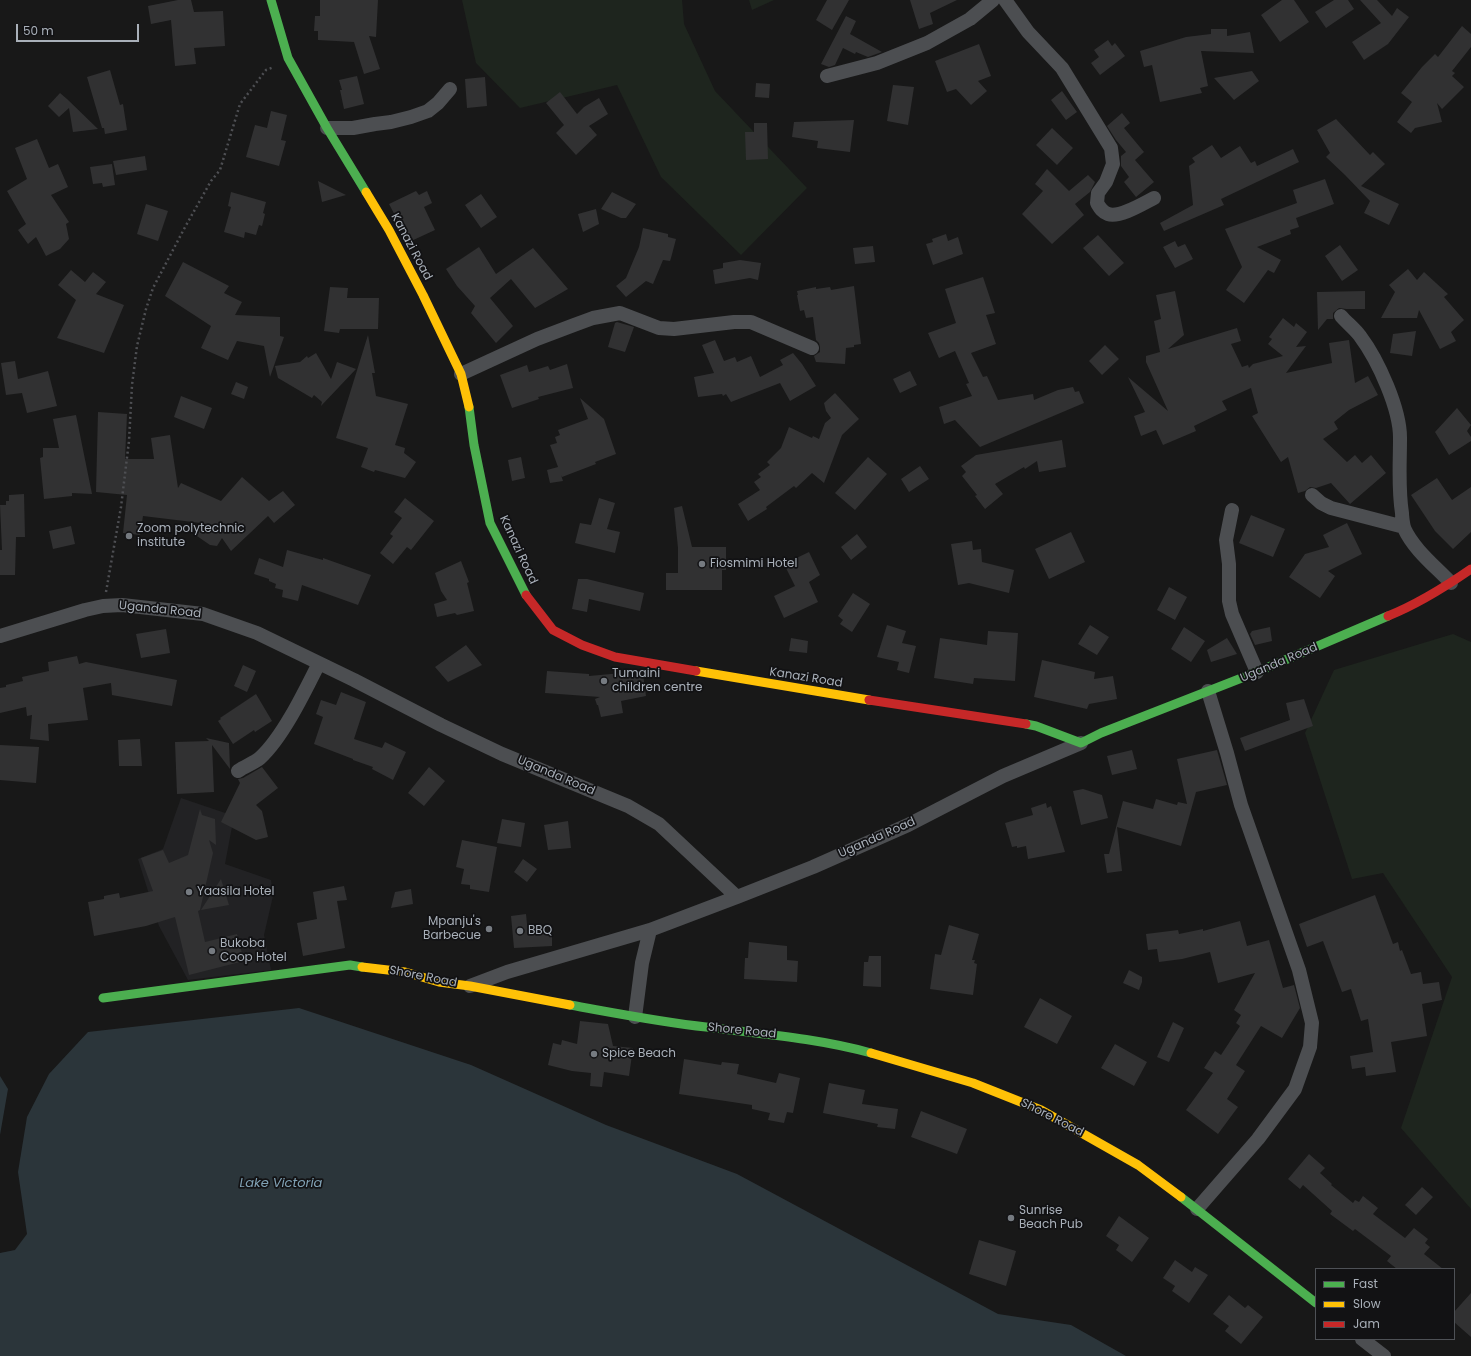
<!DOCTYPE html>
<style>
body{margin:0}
#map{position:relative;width:1471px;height:1356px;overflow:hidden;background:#181818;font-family:Poppins,sans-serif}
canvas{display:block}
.legend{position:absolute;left:1315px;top:1268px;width:140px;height:72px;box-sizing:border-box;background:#121214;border:1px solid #4e5156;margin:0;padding:5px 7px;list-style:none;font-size:12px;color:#a9b0b9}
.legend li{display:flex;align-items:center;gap:8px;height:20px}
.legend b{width:20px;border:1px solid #4e5156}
.scale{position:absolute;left:16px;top:24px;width:123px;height:18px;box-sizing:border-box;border:2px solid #a9b0b9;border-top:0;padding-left:5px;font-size:12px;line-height:14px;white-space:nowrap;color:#a9b0b9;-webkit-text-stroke:3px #121214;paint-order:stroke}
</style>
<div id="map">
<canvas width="1471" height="1356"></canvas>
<ul class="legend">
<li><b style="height:5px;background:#4caf50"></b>Fast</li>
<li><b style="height:5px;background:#ffc107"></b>Slow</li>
<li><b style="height:5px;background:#c62828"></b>Jam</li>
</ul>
<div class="scale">50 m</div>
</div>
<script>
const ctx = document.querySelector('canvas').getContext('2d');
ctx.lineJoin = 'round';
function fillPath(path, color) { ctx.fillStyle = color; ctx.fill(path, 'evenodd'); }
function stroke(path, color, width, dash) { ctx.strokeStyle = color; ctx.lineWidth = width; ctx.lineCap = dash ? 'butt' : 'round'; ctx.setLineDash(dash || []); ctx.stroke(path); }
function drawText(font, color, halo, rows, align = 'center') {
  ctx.font = font + ' Poppins,sans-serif'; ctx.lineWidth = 3.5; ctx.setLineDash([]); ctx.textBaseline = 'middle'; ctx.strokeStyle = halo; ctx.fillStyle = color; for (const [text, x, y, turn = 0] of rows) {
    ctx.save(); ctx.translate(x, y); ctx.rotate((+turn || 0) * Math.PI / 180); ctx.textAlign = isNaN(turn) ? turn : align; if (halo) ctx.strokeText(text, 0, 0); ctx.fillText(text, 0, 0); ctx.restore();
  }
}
const built = new Path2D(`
 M181,798L234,816L225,864L271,880L273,896L264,935L271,970L188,980L159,926L138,859L163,849Z`);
const green = new Path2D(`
 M462,0H682L684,24L715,91L807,188L741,255L661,177L617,85L520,108L476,63Z
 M749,0H774L752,10Z
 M1453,634L1471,642V1209L1401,1128L1452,977L1383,873L1352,879L1305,733L1334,670Z`);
const water = new Path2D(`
 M299,1008L471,1065L606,1125L737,1174L998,1314L1071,1325L1126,1356H0V1253L15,1250L27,1234L18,1172L27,1117L49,1074L88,1032Z
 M0,1076L8,1089L0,1135Z`);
const building = new Path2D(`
 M178,0H191L194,12L223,11L225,46L194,48L196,64L175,66L171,20L151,24L148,6Z
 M320,0H378L376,37L369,36L380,69L364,74L354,42L318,40V31H314L315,16H320Z
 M827,0H849L832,30L816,20Z
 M910,0H957L930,13L933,24L919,29Z
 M1282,0H1294L1309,22L1280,42L1261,15Z
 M1334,0H1348L1354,9L1326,28L1315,12Z
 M1360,0H1377L1392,16L1397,8L1409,17L1388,44L1364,60L1352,42L1381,23Z
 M846,16L856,21L850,34L882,52L868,57L856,52L855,54L843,48L835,65L829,67L821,64Z
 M1462,26L1471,34V47L1452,71L1455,73L1452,76L1464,87L1442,109L1437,103L1442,122L1415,128L1411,133L1397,122L1412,102L1401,93L1422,67L1435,54L1438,57Z
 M1211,29H1227V36L1250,32L1254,53L1201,51L1208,86L1200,88L1202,93L1160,102L1152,65L1144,67L1140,51L1186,37L1211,34Z
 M1108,40L1112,46L1115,43L1125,56L1100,75L1091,63L1099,57L1094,50Z
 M979,44L991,76L978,81L987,91L971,105L956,89L947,92L935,61Z
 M110,70L120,105L123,104L127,130L105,134L104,128H102L87,77Z
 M1252,71L1259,81L1234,100L1214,78Z
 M357,76L364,104L344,109L340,90H342L339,80Z
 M485,77L487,106L467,108L465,79Z
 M756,83L770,84L769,98L755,97Z
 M893,85L914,87L908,125L887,121Z
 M1062,91L1077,112L1066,120L1051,100Z
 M560,92L577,114L584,107L599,98L608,114L589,126L597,135L576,155L556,133L564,125L546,103Z
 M60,93L67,99L98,129L73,132L69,108L59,117L48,106Z
 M271,111L287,115L281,140L286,141L279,166L246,157L255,125L267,128Z
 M1122,113L1130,123L1124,128L1144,152L1135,160L1154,182L1136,197L1124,182L1129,177L1121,166V156L1126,152L1116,140L1107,126Z
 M1336,119L1370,155L1373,152L1385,164L1361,186L1399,204L1389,225L1364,213L1370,201L1345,175L1326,157L1330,153L1317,130Z
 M854,120L850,152L817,148L818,141L792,137L794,122Z
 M754,123H767L768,159L746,160L745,132H754Z
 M1052,128L1073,148L1057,165L1036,145Z
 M37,139L49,168L58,164L68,187L51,195L69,222L66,224L69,239L60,249L46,256L36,237L28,244L18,230L26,224L7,191L27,179L15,148Z
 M1212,145L1221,158L1240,146L1251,163L1255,161L1257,166L1293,149L1299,162L1221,199L1224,205L1164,231L1160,223L1193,205L1189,166L1195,162L1192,158Z
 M145,156L147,170L116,175L113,161Z
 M112,164L115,185L103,187L102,183L93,184L90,167Z
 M1047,169L1069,191L1088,175L1095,182L1090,192L1075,204L1084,215L1052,244L1022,214L1043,191L1035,184Z
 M1325,179L1334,204L1296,218L1299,227L1290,230L1291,234L1257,247L1281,260L1274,273L1268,270L1244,303L1226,290L1242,267L1225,229L1297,203L1293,190Z
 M318,181L346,195L322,202Z
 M416,191L419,195L427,191L432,203L424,207L435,230L409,242L389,204Z
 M231,192L266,202L263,213L265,214L262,226L259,225L256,235L245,232L244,238L224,232L231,207L228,206Z
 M612,192L636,204L626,218H621L601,209Z
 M481,194L497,217L481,228L465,205Z
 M146,204L168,211L158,241L137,234Z
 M596,209L599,224L583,232L578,214Z
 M643,228L668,234V237L676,239L671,258L670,261L663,260L653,284L646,281L626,297L616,286L626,278L639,247Z
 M946,234L948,241L958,237L963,254L933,265L926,244L933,242L932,239Z
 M1098,235L1124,263L1109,276L1083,248Z
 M1175,241L1178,247L1185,244L1193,259L1175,268L1163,247Z
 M1340,245L1358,270L1342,281L1325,256Z
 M873,246L875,262L855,264L853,248Z
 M479,247L496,274L533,248L568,289L535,308L511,279L490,298L513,326L496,343L471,313L475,306L457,286L446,269Z
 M740,260L761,263L758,280L750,278L715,284L713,270L723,268V263Z
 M183,262L229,286L224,293L242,302L235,315L280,317V336L284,337L270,377L264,346L237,341L228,360L201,348L211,326L165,296Z
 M1408,269L1417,280L1424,272L1448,294L1444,297L1464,320L1451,332L1456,341L1440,349L1419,310L1417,318H1381L1395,292L1389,285Z
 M71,270L85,282L93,272L106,282L96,294L124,305L104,353L57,338L76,300L58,285Z
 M983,277L995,313L986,315L996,344L971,353L983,377L987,376L998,400L1033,394L1034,400L1058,390L1073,387L1075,392L1079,391L1084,403L980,447L955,420L944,424L939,407L972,396L966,384L969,383L955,351L939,358L928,333L956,323L945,289Z
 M854,286L861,344L854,345V347L846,348L845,364L816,362L814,356L820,352V347L819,343L816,340L813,317L806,318L804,310L800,311L797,295H798L797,291L816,287V289L830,287L831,290Z
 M330,287L348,288L347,298H379L378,329H340L339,333L324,331Z
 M1175,291L1184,335L1168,349L1237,328L1241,341L1231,344L1242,367L1248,365L1249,368L1253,364L1283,356L1268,344L1272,339L1269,337L1283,318L1294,327L1296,323L1307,332L1296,347L1306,346L1286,373L1332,363L1329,343L1349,340L1355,383L1368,376L1378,395L1349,410L1334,422L1338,429L1323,439L1347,462L1355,455L1362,463L1371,455L1386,473L1350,504L1331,483L1316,488L1310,487L1305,491L1298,493L1288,457L1281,462L1252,416L1258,413L1251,388L1222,401L1227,410L1194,426L1196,431L1163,445L1156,430L1141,436L1134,416L1145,412L1128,377L1168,411L1146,362V356L1160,352L1154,321L1161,319L1156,295Z
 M1365,291V309H1346L1339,308L1333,313V319H1327L1318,330L1317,292Z
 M617,322L634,327L625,352L608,347L615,323Z
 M1416,331L1412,356L1390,353L1393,334Z
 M368,335L375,373H372L376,396L408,404L395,445L405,448L404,453L416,462L405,478L375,470L374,472L361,467L368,448L336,438Z
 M715,340L724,361L735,357L737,362L751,356L760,377L783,365L780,360L793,353L802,364L816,386L790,401L780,383L731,402L726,394L723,396L722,394L698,397L694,377L714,373L702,345Z
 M1105,345L1119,359L1102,375L1089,361Z
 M316,353L331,379L337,362L356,369L321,406L322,402L314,395L312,398L278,378L275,366L300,362L307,356L308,358Z
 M15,361L18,379L48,371L57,406L27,413L22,393L6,395L1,363Z
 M567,364L573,388L538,397L539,399L512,408L500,375L527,365L529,372L548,366L550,370Z
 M910,371L917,385L900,393L893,379Z
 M236,382L248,387L244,399L231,394Z
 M835,393L859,419L842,435L824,483L812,473L796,488L794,486L766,507L767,509L748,521L738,504L760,490L754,482L761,477L758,474L770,465L767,462L781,448L789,427L812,438L813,436L819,439L825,423L831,418L826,411L824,403Z
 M181,396L212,408L204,429L174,417Z
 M580,398L604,419L616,454L595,462L596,464L562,477L561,475L563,481L550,483L547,470L558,467L550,445L557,443L555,437L560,435L558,430L588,419Z
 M1457,408L1471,425L1467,431L1471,437V441L1449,455L1435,432Z
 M98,412L127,414L125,459H154L151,438L170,435L178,488L181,483L221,501L242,477L269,501L283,491L295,505L274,523L268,516L231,551L222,538L217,546L210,545L194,534L201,523L143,516L140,535L123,533L127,495L96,492Z
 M76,415L92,494L72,493V496L44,499L40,458L43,457V448H59L53,419Z
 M1062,440L1066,467L1039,472L1037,461L1025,469L1024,467L995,484L1003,494L985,509L975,496L977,495L962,476L966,472L961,466L976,455Z
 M521,457L525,478L512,481L508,460Z
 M868,457L887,474L855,510L835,493Z
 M920,466L929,479L909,492L901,479Z
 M1437,478L1452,500L1471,487V532L1453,549L1435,531L1411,495Z
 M24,494L25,537H16L15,575H0V550H2L0,505H6V501H9V495Z
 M405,498L434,521L411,550L407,547L393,564L380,553L393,536L390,534L402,518L394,512Z
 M599,498L615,503L607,529L620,532L615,553L575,543L580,523L591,525Z
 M682,506L692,547H726V570H722V590H666V573H678V548L674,508Z
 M1251,515L1285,529L1273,557L1239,543Z
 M1347,523L1362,554L1328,571L1335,576L1320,598L1289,577L1305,554L1329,547L1323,535Z
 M71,526L75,544L53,549L49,531Z
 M1071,532L1085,562L1049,579L1035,549Z
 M857,534L867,547L851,560L841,547Z
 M972,541L973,550L981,549L982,562L1014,570L1009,593L969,583L958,585L951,544Z
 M287,550L323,560V558L371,575L358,605L302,585L298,601L282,597L283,590L275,588L276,584L269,581V579L254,574L259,558L283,567Z
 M809,552L820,575L809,582L818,602L784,618L774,596L795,586L784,564Z
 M461,561L469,582L467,583L474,611L457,615L455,613L437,617L434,604L447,600L441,591L435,573Z
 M578,579H587L644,593L640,611L589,599L587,612L572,609Z
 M1169,587L1187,597L1175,620L1157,610Z
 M853,593L870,604L852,632L840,624L843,620L838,616Z
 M887,625L906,631L902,643L916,646L909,673L897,670L899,662L877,657Z
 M1090,625L1109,637L1097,655L1078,644Z
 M1184,627L1205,641L1191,662L1171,649Z
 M1270,627L1272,641L1255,645L1250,634L1252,631Z
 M166,629L170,653L141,658L136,634Z
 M988,631L1018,633L1015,681L974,678L973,684L934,678L940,638L987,645Z
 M791,638L808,641L807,653L789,651Z
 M1227,638L1237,654L1211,662L1207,650Z
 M466,645L482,665L448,682L435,667Z
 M77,656L79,664L86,662L177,680L172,706L112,695L111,683L83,688L88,720L48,724L49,741L30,739L32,715L27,716L26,707L0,713V688L6,687V685L23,681L22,677L49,671L48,662Z
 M1042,660L1095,672L1094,679L1113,676L1117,699L1089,704L1087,709L1034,697Z
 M243,665L256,671L247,692L234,686Z
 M547,671L589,674V676L622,673L623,677L643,674L646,696L621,701L623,713L601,717L598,705H597L595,699L600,697L545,693Z
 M341,692L366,702L354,739L382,748L385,742L406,752L393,780L372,769L373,767L353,760V759L314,744L323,717L316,714L321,700L336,705Z
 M256,694L272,721L255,732L254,730L233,744L218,721L221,719L220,718Z
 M1304,699L1313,726L1245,751L1240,738L1290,720L1286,703Z
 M206,738L229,743L230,769L212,745L214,792L177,794L175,742L209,741Z
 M140,739L142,766H119L118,740Z
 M0,745L39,747L36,783L0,780Z
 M1132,750L1137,769L1112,775L1107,756Z
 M1217,750L1227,785L1196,792L1181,846L1117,827L1122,871L1107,873L1104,854H1109L1123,801L1153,809L1156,799L1177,805L1178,802L1187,804L1177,759Z
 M262,767L278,788L256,805L262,811L268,837L256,840L221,822L240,783L238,779L243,778Z
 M429,767L445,781L424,806L408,793Z
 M1083,789L1102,795L1108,818L1081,825L1073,791Z
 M1046,803L1047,808L1051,806L1065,852L1028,859L1026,846L1017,848V846L1012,847L1005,823L1033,815L1031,808Z
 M200,809L202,815L215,819L216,845L209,840L213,853L200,910L198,911L205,942L237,934L244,961L189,975L175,917L146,926L94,936L88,902L104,899V896L119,893L120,898L153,891L141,858L163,850L169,863L188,855Z
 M502,819L525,823L521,847L497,843Z
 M568,821L571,848L548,850L544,825Z
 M462,840L497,847L489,892L470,889V885L461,884L464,869L456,867Z
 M523,859L537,869L527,882L514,872Z
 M221,879L229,905L201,910Z
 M344,886L347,900L337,901L345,948L303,956L297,923L317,919L313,892Z
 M411,889L413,904L391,908L395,892Z
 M1375,895L1393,944L1398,942L1400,951L1402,950L1411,974L1421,972L1423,984L1439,982L1442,1000L1422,1004L1427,1036L1391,1042L1396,1072L1366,1076L1365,1067L1352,1069L1350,1056L1373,1052L1368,1019L1361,1021L1351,989L1342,992L1323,941L1307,947L1299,924Z
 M526,914L528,934H552V946L514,948L511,916Z
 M1240,921L1247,946L1269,940L1283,988L1294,985L1300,1008L1282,1038L1261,1026L1236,1065L1245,1071L1227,1099L1238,1107L1218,1134L1186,1110L1213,1073L1204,1068L1215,1051L1221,1055L1240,1026L1236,1023L1241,1015L1234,1010L1255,973L1218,983L1210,952L1182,959L1159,962L1157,949L1148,950L1146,934L1178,930L1179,934L1203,929V931Z
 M949,925L979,934L972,960H975L974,963L977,964L973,995L930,989L935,954L941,955Z
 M749,942L787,946V960L798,961L797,982L744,979L745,958H748Z
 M869,956H881V987L863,986L864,962H868Z
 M1129,970L1142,977V982L1139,990L1123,983Z
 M1040,998L1072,1016L1057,1044L1024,1027Z
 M580,1021L608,1024L613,1046L633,1048L629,1076L604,1072L602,1087L590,1086L591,1073L572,1071L548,1065L553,1043L561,1045L562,1040L577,1044Z
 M1173,1022L1184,1028L1169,1062L1157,1057Z
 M1115,1044L1147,1062L1134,1086L1101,1068Z
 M684,1059L721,1065L722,1062L739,1064L737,1074L776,1083L779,1073L800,1078L793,1113L787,1112L784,1123L768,1120L770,1113L752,1109V1105L679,1094Z
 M829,1083L865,1090L862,1104L898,1109L895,1129L877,1127L878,1124L823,1113Z
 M921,1111L967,1129L957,1154L911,1137Z
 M1309,1154L1325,1168L1320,1173L1332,1184L1331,1185L1353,1203L1355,1200L1359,1202L1363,1196L1378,1208L1373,1214L1405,1238L1414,1228L1428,1239L1425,1243L1430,1247L1424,1254L1443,1269H1397L1387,1261L1391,1256L1355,1229L1353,1231L1330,1214L1332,1211L1303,1185L1300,1189L1288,1179Z
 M1422,1187L1433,1197L1416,1215L1405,1205Z
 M1119,1216L1149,1238L1132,1262L1116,1250L1119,1245L1106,1236Z
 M979,1240L1016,1251L1006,1286L969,1274Z
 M1175,1260L1192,1272L1195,1267L1208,1275L1189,1303L1172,1291L1175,1286L1163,1278Z
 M1471,1293V1337L1454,1322V1312Z
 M1229,1295L1245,1308L1248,1305L1263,1317L1241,1344L1225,1331L1229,1326L1213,1314Z`);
const path = new Path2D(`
 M106,592L121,507L129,441L132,385L137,346L146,309L153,288L184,229L211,181L220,170L240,104L266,70L274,67`);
const street = new Path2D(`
 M1005,0L1028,32L1062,68L1111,148L1113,164L1106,182L1098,193L1097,203C1100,208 1102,212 1108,214C1120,218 1144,203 1154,198
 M827,76L877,63L927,43L970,19L993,0
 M327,128H353L375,124L391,122L411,117L428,111L438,103L450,89
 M1341,316C1347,323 1355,329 1360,336C1378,360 1401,410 1400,440C1400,464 1398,488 1402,513C1402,517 1403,523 1404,528C1414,550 1435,566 1451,583
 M461,374L537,339L574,325L593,318L620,313L659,328L674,329L734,322H751L812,348
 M1312,495L1321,503L1331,508L1404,527
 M1232,510L1226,540L1229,564V601L1232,614L1257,672
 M0,636L85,610L103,606L122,605L203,614L257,633L354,680L441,725L502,754L628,806L659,824L737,897L813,867L908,825L1003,776L1081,743
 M238,771C245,766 254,763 260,758C283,737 305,691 319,663
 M470,986L507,972L650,930L737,897
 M635,1017L642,963L650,930
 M1197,1209L1258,1139L1295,1089L1310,1047L1312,1023L1299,970L1241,805L1227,753L1208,691
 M1362,1339L1384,1356`);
const fast = new Path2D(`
 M271,0L288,58L327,128L366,192
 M469,407L474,445L490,523L526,595
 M1026,724L1036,726L1081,743L1101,733L1257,672L1388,616
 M103,998L350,965L362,967
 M570,1005C615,1013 660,1022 706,1027C761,1034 816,1038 871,1053
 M1181,1197L1316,1303`);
const slow = new Path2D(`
 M366,192L389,230L423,295L461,374L469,407
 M696,671L869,700
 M362,967L405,972L439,982L470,986L570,1005
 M871,1053L973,1083L1041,1110L1138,1165L1181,1197`);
const jam = new Path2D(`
 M526,595L553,630L582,645L615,657L696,671
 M1388,616C1418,604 1445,587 1471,569
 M869,700L1026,724`);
const markers = [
 [129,536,4,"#767b81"],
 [702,564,4,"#767b81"],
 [604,681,4,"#767b81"],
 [189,892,4,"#767b81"],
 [489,929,4,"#767b81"],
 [520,931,4,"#767b81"],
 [212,951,4,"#767b81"],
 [594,1054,4,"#767b81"],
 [1011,1218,4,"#767b81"]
];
const streetNames = [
 ["Kanazi Road",411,247,62],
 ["Kanazi Road",518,550,65],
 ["Uganda Road",160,610,6],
 ["Uganda Road",1279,663,-23],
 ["Kanazi Road",806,678,9],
 ["Uganda Road",556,776,23],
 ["Uganda Road",877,838,-24],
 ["Shore Road",423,977,11],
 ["Shore Road",742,1031,6],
 ["Shore Road",1052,1118,27]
];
const poiNames = [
 ["Zoom polytechnic",137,529],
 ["institute",137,543],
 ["Fiosmimi Hotel",710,564],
 ["Tumaini",612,674],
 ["children centre",612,688],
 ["Yaasila Hotel",197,892],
 ["Mpanju's",481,922,"right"],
 ["Barbecue",481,936,"right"],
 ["BBQ",528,931],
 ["Bukoba",220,944],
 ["Coop Hotel",220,958],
 ["Spice Beach",602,1054],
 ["Sunrise",1019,1211],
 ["Beach Pub",1019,1225]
];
const waterNames = [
 ["Lake Victoria",281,1184]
];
fillPath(built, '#222224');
fillPath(green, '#1e251e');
fillPath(water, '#2b353a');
fillPath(building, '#313132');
stroke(path, '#4e4f53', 2.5, [2, 3]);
stroke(street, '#4c4e51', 14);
stroke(fast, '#4caf50', 9);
stroke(slow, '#ffc107', 9);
stroke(jam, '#c62828', 9);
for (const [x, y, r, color] of markers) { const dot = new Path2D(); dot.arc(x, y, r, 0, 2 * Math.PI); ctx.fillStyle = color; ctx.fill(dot); stroke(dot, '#121214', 1.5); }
drawText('12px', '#a9b0b9', '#121214', streetNames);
drawText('12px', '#a9b0b9', '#121214', poiNames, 'left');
drawText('italic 13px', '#80a1b4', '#121214', waterNames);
</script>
